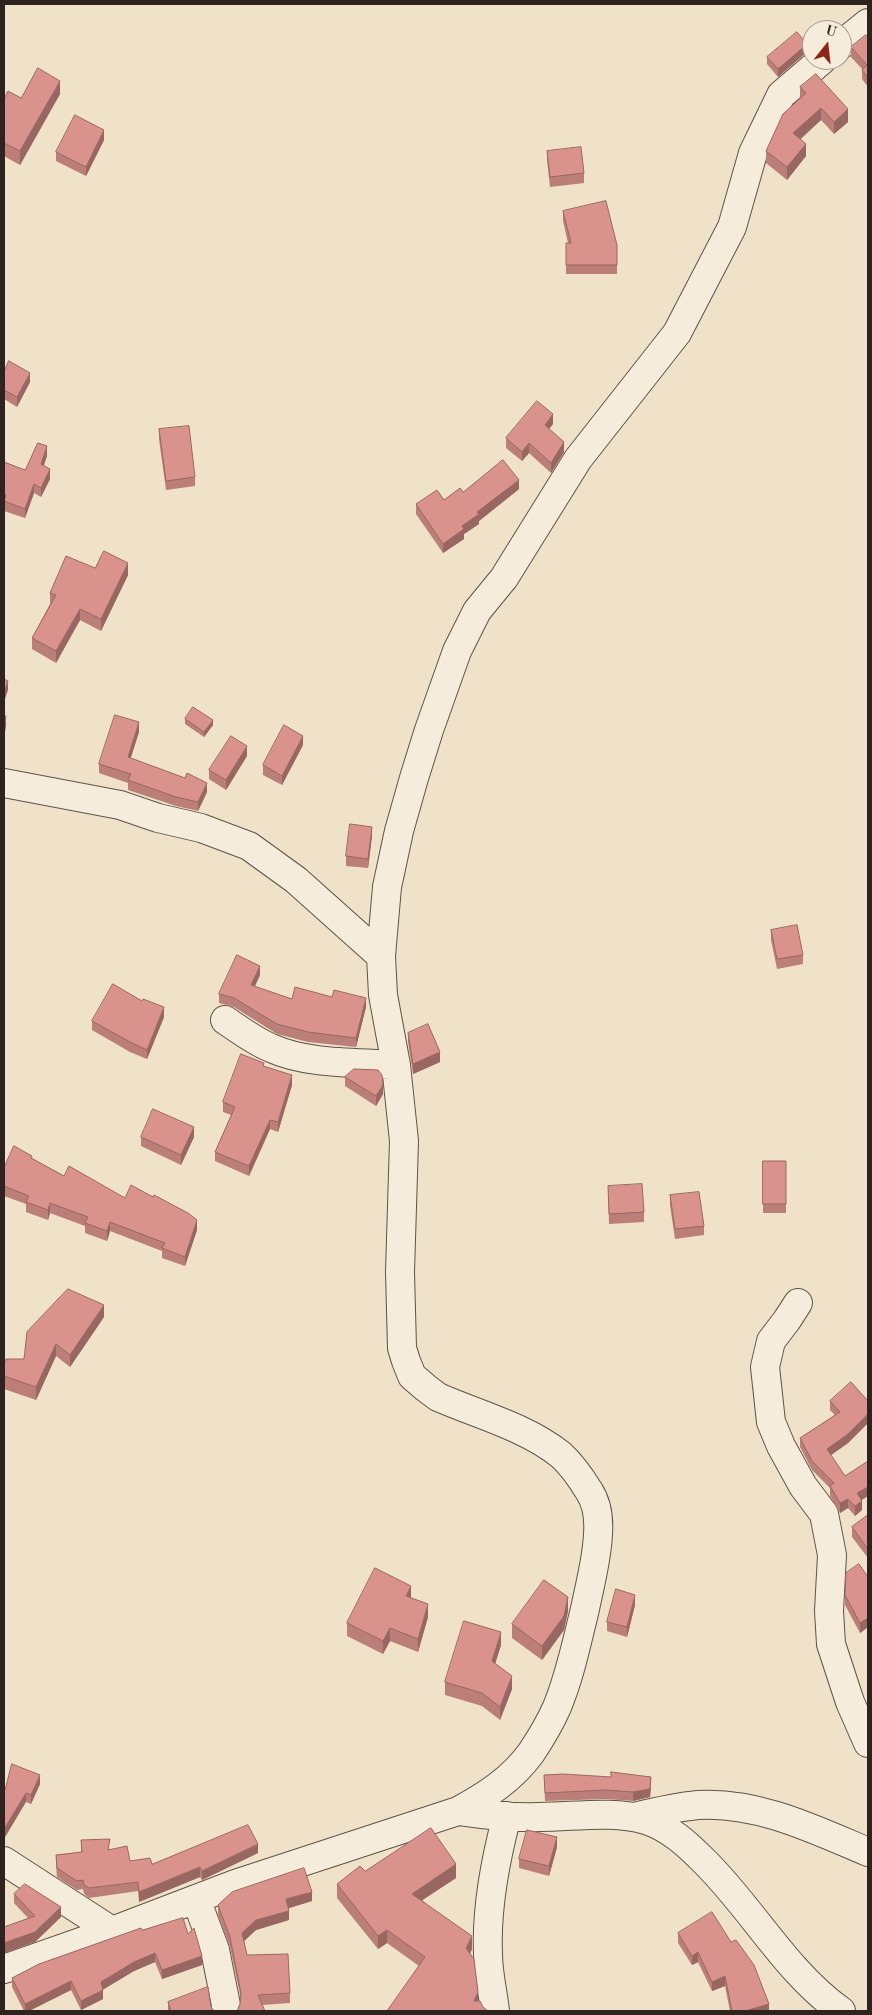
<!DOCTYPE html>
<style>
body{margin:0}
#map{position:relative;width:872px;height:2015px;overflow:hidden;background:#efe2c9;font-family:"Old Standard TT",serif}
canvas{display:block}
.frame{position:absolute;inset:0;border:5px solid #2e231e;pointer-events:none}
.north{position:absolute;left:802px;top:20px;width:50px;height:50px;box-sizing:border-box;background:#f5ecdc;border:1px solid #a59c90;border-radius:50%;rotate:16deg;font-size:14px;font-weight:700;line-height:20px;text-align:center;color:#2e231e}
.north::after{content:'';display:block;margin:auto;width:18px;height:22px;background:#8f2418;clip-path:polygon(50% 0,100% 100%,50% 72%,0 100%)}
</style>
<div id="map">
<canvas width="872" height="2015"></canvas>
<div class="frame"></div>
<div class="north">U</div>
</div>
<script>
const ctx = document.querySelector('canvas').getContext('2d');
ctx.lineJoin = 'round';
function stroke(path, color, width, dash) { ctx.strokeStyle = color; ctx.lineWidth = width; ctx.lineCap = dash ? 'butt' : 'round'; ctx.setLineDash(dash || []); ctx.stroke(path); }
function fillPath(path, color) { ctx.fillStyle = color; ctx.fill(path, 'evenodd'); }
const minor = new Path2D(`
 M842,44L868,23
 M4,783L120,805L158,818L201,828L249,846L296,880L381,956
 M225,1020C240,1030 254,1041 271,1048C309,1065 356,1062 396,1065
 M798,1303L787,1320L771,1341L765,1367L771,1422L781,1446L803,1486L824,1514L832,1555L829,1611L831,1644L850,1702L868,1743
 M458,1811C485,1815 512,1818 540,1817C574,1817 612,1810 646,1820C670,1828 687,1844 704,1861C752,1908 786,1972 841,2011
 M634,1817C655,1812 677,1807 698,1805C757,1801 816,1830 868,1852
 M4,1861L112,1931
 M196,1899L215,1950L226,2005L225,2011
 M4,1969L112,1931L235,1884L458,1811C486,1796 512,1779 531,1753C541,1738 550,1723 557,1707C570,1676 577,1641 585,1609C590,1584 597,1559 598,1534C599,1520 597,1503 589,1491C581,1478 572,1465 561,1455C526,1427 479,1415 438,1397L426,1388L412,1376L406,1361L402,1348L400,1272L404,1141L396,1065L383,995L381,956L387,887L399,831L414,778L429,730L457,651L477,611L504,578L578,459L677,333L732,227L753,153L781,95L822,60
 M495,2011C493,1992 488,1973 488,1954C486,1907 495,1861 507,1816`);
const wall = new Path2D(`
 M868,37V87L862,79V69L851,57V47Z
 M807,52L778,77L767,64V57Z
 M800,87L848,122L834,134L821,120L801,139L806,156L787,180L766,163V151L800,99Z
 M60,94L20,165L4,156V99Z
 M104,140L86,176L56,161V152Z
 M547,151L584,173V183L550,187L547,160Z
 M563,211L617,245V274H566V243H568L563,221Z
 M4,372L30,382L17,407L4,399Z
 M553,424L549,429L564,452L551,473L529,453L522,461L506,448V438Z
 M159,429L195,477V486L166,490L159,439Z
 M47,456L43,465L50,479L41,497L34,493L25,518L4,511V462L25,470Z
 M519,489L479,521V524L464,534V539L443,553L416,514V504L444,500L463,492Z
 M128,575L101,631L80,620L56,663L32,649V638L50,604V593Z
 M185,719L213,725L204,737L185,724Z
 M139,732L130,758L207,792L198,811L176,806L128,790V783L99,773V764Z
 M303,745L282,785L263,775V765Z
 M247,756L226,790L209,779V770Z
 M372,836L368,868L346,866V856Z
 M771,930L803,955V964L777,969L771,940Z
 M260,975L254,987L292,999L366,1007L356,1047L308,1042L277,1034L234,1007L219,1003V994Z
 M142,1001L164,1017L147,1059L130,1052L92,1030V1021Z
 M408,1033L440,1062L413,1074L408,1042Z
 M264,1067L292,1085L278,1132L270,1129L249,1176L215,1161V1152L231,1115L223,1112V1102Z
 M345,1077L383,1094L376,1106L345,1086Z
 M141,1137H194L181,1165L141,1146Z
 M32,1158L64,1176L125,1198L197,1230L185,1266L162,1258V1251L110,1231L107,1241L85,1233V1226L50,1213L48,1220L26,1212V1204L4,1196V1168Z
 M763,1161H786V1213H763Z
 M608,1186L644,1212V1222L609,1224Z
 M670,1195L704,1226V1235L675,1239L670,1205Z
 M104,1317L70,1367L56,1356L36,1400L4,1389V1363L24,1359Z
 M830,1401H868V1423L848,1443L831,1455L845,1476L868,1496L861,1500L862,1510L855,1516L848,1508L840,1513L830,1496V1488L812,1470L800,1447V1438L835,1415L830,1410Z
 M868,1515V1558L852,1537V1527Z
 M868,1577V1627L860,1633L845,1605V1595Z
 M411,1598L428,1617L418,1652L390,1641L383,1654L347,1636V1623Z
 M635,1605L627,1637L607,1631V1622Z
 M568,1611L564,1630L542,1660L512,1638V1624Z
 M501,1645L495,1663L512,1689L500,1720L482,1706L445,1695V1682Z
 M544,1775L651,1786L650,1797L633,1801L606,1799L545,1801Z
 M40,1784L31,1804L26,1802L5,1789Z
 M81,1840L110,1849L130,1861L152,1864L258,1853L202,1880L200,1877L139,1902L138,1891L89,1898L84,1894L83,1889L77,1890L57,1877L56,1865V1855L81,1852Z
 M557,1847L549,1876L519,1868V1859Z
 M365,1871L456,1878L422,1900L472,1949L470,1954L478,2001L483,2007L419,1966L387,1943L378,1949L337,1898V1884Z
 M14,1894L61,1917L35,1942L4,1953V1927L28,1918L14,1903Z
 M312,1901L289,1908V1920L256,1930L244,1941L247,1955L290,1993V2003L262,2005L240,2004L241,1999L230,1947L218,1915V1905Z
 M142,1930L188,1934L202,1965L162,1979L155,1962L134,1971L103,1989V1999L81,2010L71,1990L29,2011H24L12,1987V1978Z
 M678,1933L769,2011H730L725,1986L712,1991L698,1962L692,1965L678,1943Z
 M168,2002L211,2007L214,2011H168Z`);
const shadedWall = new Path2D(`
 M807,44V52L778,77V69Z
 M60,81V94L20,165V151Z
 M821,108V120L793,145V133Z
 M848,109V122L834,134V122Z
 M104,130V140L86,176V167Z
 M806,144V156L787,180V167Z
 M30,373V382L17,407V397Z
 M553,414V424L545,434V425Z
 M564,442V452L551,473V463Z
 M529,443V453L522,461V452Z
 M47,446V456L41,474V464Z
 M50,469V479L41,497V488Z
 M519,480V489L479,521V524L464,534V539L443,553V544L477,512Z
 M34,484V493L25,518V509Z
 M128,563V575L101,631V619Z
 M80,609V620L56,663V651Z
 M8,681V690L4,702V693Z
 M6,716V726L4,738V728Z
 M213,720V725L204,737V732Z
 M139,722V732L128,767V757Z
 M303,736V745L282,785V776Z
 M247,746V756L226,790V780Z
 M207,783V792L198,811V802Z
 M372,827V836L368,868V859Z
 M260,966V975L251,995V985Z
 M366,998V1007L356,1047V1038Z
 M164,1007V1017L147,1059V1050Z
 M440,1052V1062L413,1074V1064Z
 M292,1075V1085L278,1132V1122Z
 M383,1085V1094L376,1106V1096Z
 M270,1120V1129L249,1176V1166Z
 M194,1127V1137L181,1165V1155Z
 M50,1203V1213L48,1220V1210Z
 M197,1220V1230L185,1266V1257Z
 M110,1222V1231L107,1241V1231Z
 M104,1305V1317L70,1367V1355Z
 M56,1344V1356L36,1400V1387Z
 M868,1414V1423L848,1443L827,1458V1449Z
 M868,1487V1496L857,1503V1493Z
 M848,1499V1508L840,1513V1503Z
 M862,1501V1510L855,1516V1506Z
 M411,1586V1598L406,1596Z
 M635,1595V1605L627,1637V1627Z
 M568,1597V1611L564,1630L542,1660V1646Z
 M428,1604V1617L418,1652V1639Z
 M868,1618V1627L860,1633V1623Z
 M390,1628V1641L383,1654V1641Z
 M501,1632V1645L492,1674V1661Z
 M512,1676V1689L500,1720V1707Z
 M40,1775V1784L31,1804V1795Z
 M651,1777V1786L650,1797L633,1801V1792Z
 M26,1793V1802L4,1839V1829Z
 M557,1837V1847L549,1876V1866Z
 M258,1844V1853L202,1880V1871Z
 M456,1864V1878L412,1907V1894Z
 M200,1867V1877L139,1902V1892Z
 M312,1892V1901L286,1909V1899Z
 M61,1907V1917L35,1942L4,1953V1943Z
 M289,1911V1920L256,1930L242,1943V1933L256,1920Z
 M387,1930V1943L378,1949V1936Z
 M472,1936V1949L466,1961V1948Z
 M698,1952V1962L692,1965V1956Z
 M155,1953V1962L134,1971L101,1991V1982L134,1962Z
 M202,1956V1965L162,1979V1970Z
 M725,1976V1986L712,1991V1982Z
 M71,1981V1990L29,2011H25V2004Z
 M103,1990V1999L81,2010V2001Z
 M478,1992V2005L474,2001Z
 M769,2004V2011H745Z`);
const building = new Path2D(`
 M797,32L807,44L778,69L767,57Z
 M866,35L868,37V78L862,70L867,65L851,47Z
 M38,68L60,81L20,151L4,143V99L8,91L21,98Z
 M816,74L848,109L834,122L821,108L793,133L806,144L787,167L766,151L783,114L806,93L800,87Z
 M75,115L104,130L86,167L56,152Z
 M581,147L584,173L550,177L547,151Z
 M606,201L617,245V265H566V243H571L563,211Z
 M9,361L30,373L17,397L4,390V372Z
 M537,401L553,414L545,425L564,442L551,463L529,443L522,452L506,438Z
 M189,426L195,477L166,481L159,429Z
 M38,443L47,446L41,464L50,469L41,488L34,484L25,509L4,501L6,495L4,494V462L25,470Z
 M503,460L519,480L477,512L479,514L462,526L464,529L443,544L416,504L437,490L444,500L460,488L463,492Z
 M104,551L128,563L101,619L80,609L56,651L32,638L56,595L50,593L66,556L95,568Z
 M4,679L8,681L4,693Z
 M193,707L213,720L204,732L185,719Z
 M115,715L139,722L128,757L185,778L187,773L207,783L198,802L176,797L128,780L131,774L99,764Z
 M4,716H6L4,728Z
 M284,725L303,736L282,776L263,765Z
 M231,736L247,746L226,780L209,770Z
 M350,824L372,827L368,859L346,856Z
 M797,925L803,955L777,959L771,930Z
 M237,955L260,966L251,985L292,999L295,987L332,997L334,990L366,998L356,1038L308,1032L277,1024L234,998L219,994Z
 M113,984L142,1001L143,999L164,1007L147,1050L130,1042L92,1021Z
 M428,1024L440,1052L413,1064L408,1033Z
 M241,1054L264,1063L263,1066L292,1075L278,1122L270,1120L249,1166L215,1152L235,1107L223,1102Z
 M354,1069L378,1070L382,1075L383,1085L376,1096L345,1077Z
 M153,1109L194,1127L181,1155L141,1137Z
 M14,1146L32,1156L31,1158L64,1176L69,1166L125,1198L131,1185L153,1197L154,1195L188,1213L197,1220L185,1257L162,1248L165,1243L110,1222L107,1231L85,1223L88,1217L50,1203L48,1210L26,1202L29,1196L4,1186V1168Z
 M763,1161H786V1204H763Z
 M642,1184L644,1212L609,1214L608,1186Z
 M699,1192L704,1226L675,1229L670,1195Z
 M68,1289L104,1305L70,1355L56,1344L36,1387L4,1376V1363L6,1359H24L27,1332Z
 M851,1382L868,1401V1414L848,1434L827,1449L845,1476L868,1461V1487L857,1493L862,1501L855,1506L848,1499L840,1503L830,1486L834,1483L812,1461L800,1438L840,1412L830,1401Z
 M868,1515V1549L852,1527Z
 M859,1564L868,1577V1618L860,1623L845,1595L846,1573Z
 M375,1568L411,1586L406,1596L428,1604L418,1639L390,1628L383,1641L347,1623Z
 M544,1580L568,1597L564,1616L542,1646L512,1624Z
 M616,1589L635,1595L627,1627L607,1622Z
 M464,1621L501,1632L492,1661L512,1676L500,1707L482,1693L445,1682Z
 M12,1764L40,1775L31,1795L26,1793L4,1829V1788L5,1789Z
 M611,1772L651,1777L650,1789L633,1792L606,1790L545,1793L544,1775L563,1774L611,1777Z
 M248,1825L258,1844L202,1871L200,1867L139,1892L138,1882L89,1888L84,1885L83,1880L77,1881L57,1868L56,1855L82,1852L81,1840L110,1839L108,1850L127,1846L130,1861L150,1858L152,1864Z
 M431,1828L456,1864L412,1894L472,1936L466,1948L474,1959L478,1992L474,2001H480L483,2007L488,2011H387L425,1957L387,1930L378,1936L337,1884L360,1866L365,1871Z
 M527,1830L557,1837L549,1866L519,1859Z
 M304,1868L312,1892L286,1899L289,1911L256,1920L242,1933L247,1955L288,1954L290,1993L258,1995L265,2011H237L240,2004L241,1993L230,1937L218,1905L232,1892Z
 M25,1884L61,1907L35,1932L4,1943V1927L35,1916L14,1894Z
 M712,1912L731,1942L736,1940L754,1965L769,2004L745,2011H732L725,1976L712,1982L698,1952L692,1956L678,1933Z
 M183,1918L188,1934L194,1928L202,1956L162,1970L155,1953L134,1962L101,1982L103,1990L81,2001L71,1981L25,2004L12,1978L39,1964L141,1928L142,1930Z
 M208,1987L211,2007L214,2011H171L168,2002Z`);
stroke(minor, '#5e5349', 30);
stroke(minor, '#f5ecdc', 28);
fillPath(wall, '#bb7e78');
fillPath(shadedWall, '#996762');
fillPath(building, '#da938c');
stroke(building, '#996762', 1);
</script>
